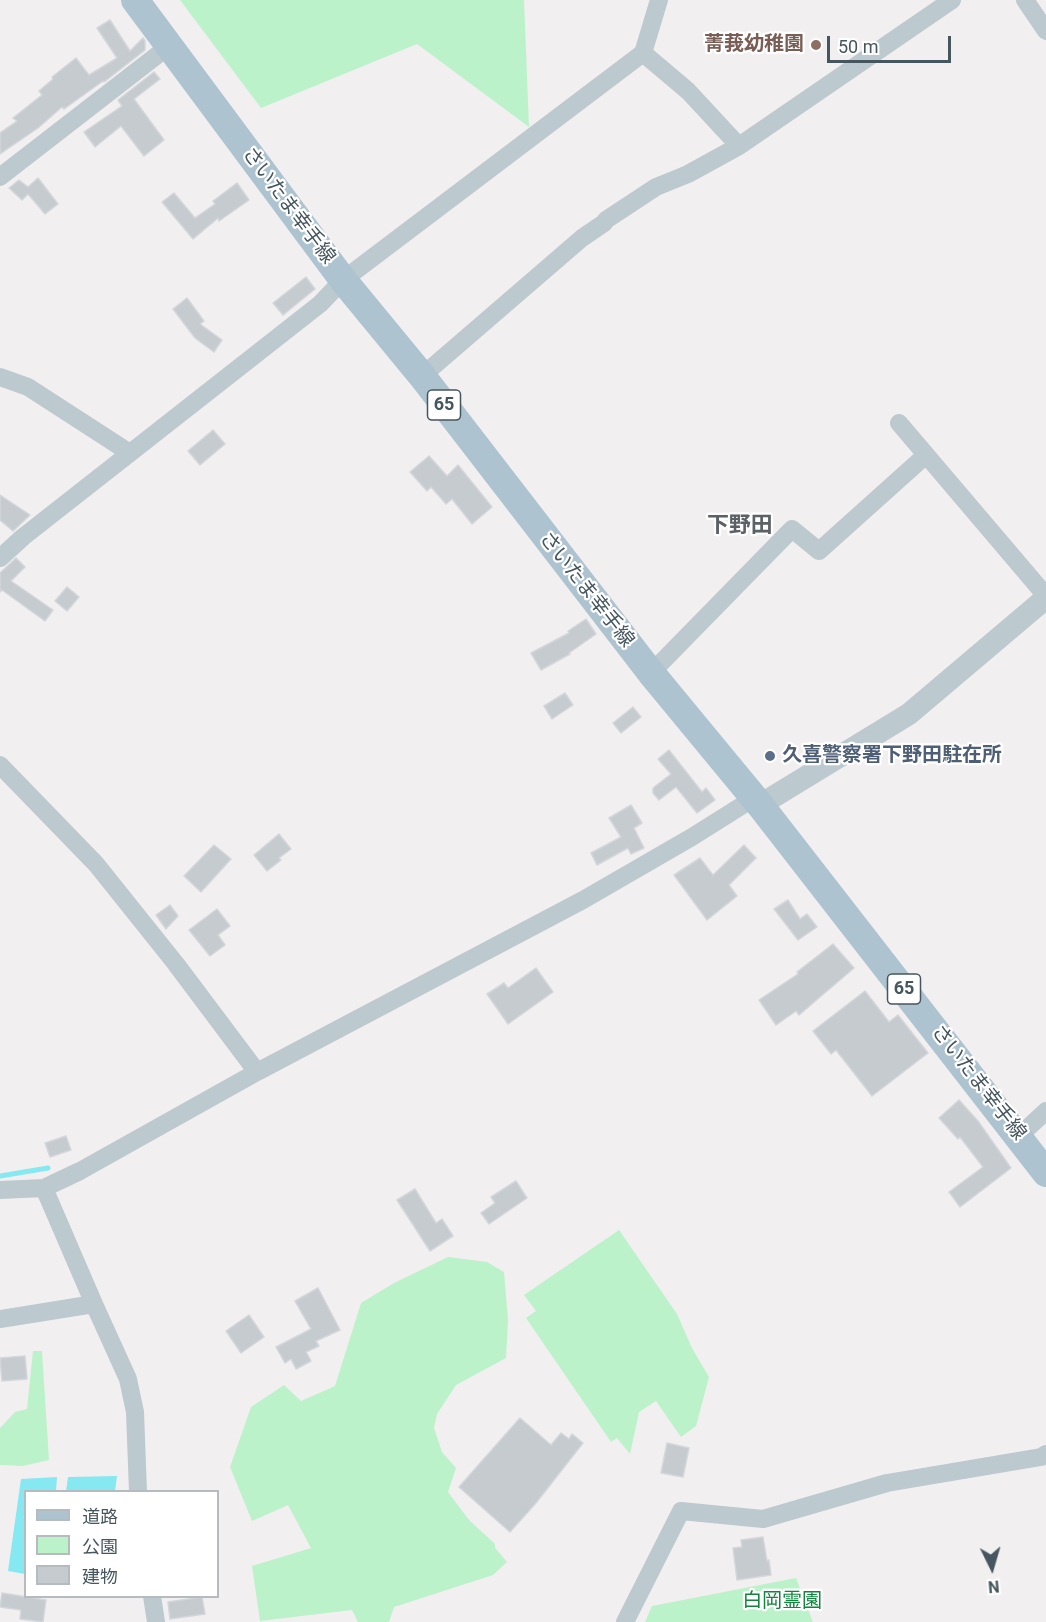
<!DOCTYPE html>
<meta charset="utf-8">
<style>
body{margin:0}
#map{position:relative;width:1046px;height:1622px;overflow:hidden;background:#f2eff0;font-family:Roboto,"Noto Sans JP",sans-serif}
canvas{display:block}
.legend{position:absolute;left:24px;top:1490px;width:195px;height:108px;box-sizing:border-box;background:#fff;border:2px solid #b5bbbf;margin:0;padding:8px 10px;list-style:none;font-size:18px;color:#46565e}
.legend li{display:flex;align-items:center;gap:12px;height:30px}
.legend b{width:30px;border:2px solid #b5bbbf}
.north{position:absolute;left:962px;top:1538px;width:60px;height:60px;-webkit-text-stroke:4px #fff;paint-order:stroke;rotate:175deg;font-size:16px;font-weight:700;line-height:24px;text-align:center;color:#46565e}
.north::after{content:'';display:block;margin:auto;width:21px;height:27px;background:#46565e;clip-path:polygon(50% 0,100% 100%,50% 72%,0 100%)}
.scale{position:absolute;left:827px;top:36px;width:124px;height:27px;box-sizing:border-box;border:3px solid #46565e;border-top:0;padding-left:8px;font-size:18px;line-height:21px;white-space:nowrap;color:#46565e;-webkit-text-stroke:4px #fff;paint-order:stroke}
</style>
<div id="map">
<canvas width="1046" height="1622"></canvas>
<ul class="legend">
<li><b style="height:8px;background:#aec3d0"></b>道路</li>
<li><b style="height:16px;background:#bbf2ca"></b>公園</li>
<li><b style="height:16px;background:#c6cbcf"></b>建物</li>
</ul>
<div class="north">N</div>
<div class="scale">50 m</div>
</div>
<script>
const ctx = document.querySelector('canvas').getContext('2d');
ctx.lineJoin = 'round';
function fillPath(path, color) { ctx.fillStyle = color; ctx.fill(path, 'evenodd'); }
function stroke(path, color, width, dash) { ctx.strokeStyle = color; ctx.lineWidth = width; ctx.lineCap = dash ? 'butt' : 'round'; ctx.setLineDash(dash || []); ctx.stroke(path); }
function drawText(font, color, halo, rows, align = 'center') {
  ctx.font = font + ' Roboto,"Noto Sans JP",sans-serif'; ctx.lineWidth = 4.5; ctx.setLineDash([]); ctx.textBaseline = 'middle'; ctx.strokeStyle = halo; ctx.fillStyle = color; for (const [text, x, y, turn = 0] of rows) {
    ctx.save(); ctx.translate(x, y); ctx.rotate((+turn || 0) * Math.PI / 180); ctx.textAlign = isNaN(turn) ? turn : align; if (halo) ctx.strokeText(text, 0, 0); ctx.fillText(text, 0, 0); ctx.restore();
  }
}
const green = new Path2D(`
 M180,0H524L529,127L417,44L261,108Z
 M619,1230L677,1314L692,1348L709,1377L696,1426L681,1437L656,1401L639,1412L630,1454L617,1438L611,1442L526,1318L536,1311L524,1295Z
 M448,1257L487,1262L504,1272L508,1320L506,1358L456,1385L437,1414L434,1428L442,1452L456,1468L448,1492L469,1520L495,1544V1548L507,1562L493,1575L394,1607L389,1622H358L352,1610L260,1621L252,1566L311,1548L288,1505L252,1521L230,1467L251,1407L284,1385L301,1401L335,1386L361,1303L394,1283Z
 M33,1351H42L49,1460L23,1466L0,1465V1428L15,1412L27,1409Z
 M796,1578L813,1622H645L652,1606Z`);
const water = new Path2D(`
 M117,1476L115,1491H66L68,1477Z
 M57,1477L56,1491L26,1492L25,1574L8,1571L21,1479Z`);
const stream = new Path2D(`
 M0,1176L48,1168`);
const building = new Path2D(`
 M110,20L130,51L143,38L145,41V50L104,82L103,81L64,109L62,107L38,128L0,154V133L17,121L13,118L42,95L39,91L53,79L52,77L76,58L89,75L117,58L97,28Z
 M154,72L160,79L134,99L164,140L144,156L121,126L95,147L84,132L122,106L118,100Z
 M38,178L58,204L45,214L28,194L22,200L9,188L19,180L28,187Z
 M237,183L249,200L219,221L218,218L193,239L162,202L174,193L195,218L215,204L213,201Z
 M306,277L315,289L283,315L273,303Z
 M187,298L204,321L200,324L222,340L214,352L195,338L173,309Z
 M213,430L225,444L200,465L188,451Z
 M429,456L447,476L458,465L492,507L472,524L452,499L446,504L431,487L427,491L410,472Z
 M0,495L30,515L13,531L0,520Z
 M16,558L25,567L11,581L53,610L45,621L2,590L0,592V573Z
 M67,587L79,597L67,611L55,601Z
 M586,619L596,634L569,653L570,654L541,670L531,653L569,633L568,631Z
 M565,693L573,705L552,719L544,706Z
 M633,707L641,717L621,733L613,723Z
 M669,750L702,792L706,788L715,800L697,813L676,787L659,800L653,793V788L671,774L658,759Z
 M631,805L642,823L634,828L644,848L631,854L628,848L597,865L591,853L621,837L609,818Z
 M279,834L291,849L279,858L281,860L267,871L254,855Z
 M214,845L231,859L201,892L184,876Z
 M744,845L756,858L729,885L737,896L707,920L674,875L700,858L713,875Z
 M788,900L800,919L807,914L817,927L798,940L774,909Z
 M170,905L178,916L166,929L156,915Z
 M217,909L230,926L218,935L225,945L210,956L189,930Z
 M833,944L854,968L799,1015L796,1011L776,1025L759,1000L798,974L797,972Z
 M536,968L553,992L508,1024L487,994L504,983L508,988Z
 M865,991L889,1022L898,1015L928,1053L872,1096L836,1050L831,1054L813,1031Z
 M959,1100L978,1121L1011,1168L960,1207L949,1192L983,1167L960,1137L958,1139L939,1118Z
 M66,1136L71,1150L50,1157L45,1143Z
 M516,1181L527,1198L489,1224L481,1213L495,1203L491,1197Z
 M415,1189L436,1223L442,1219L453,1236L430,1251L397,1200Z
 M318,1288L340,1330L316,1341L319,1346L306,1352L311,1361L296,1369L291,1359L285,1363L276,1347L311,1329L295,1301Z
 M249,1315L264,1337L241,1353L226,1331Z
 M25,1356L27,1379L2,1381L0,1358Z
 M520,1418L551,1445L561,1433L569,1439L572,1434L583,1443L536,1503L510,1532L459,1487Z
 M667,1443L689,1448L683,1477L661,1473Z
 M763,1537L767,1561L769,1560L771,1575L737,1580L733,1548L742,1547L741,1540Z
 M2,1593L46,1600L43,1622L20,1619L21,1610L0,1607Z
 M202,1597L205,1614L170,1619L168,1602Z`);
const minor = new Path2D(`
 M1025,0L1046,31
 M643,53L688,91L739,146
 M0,177L169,46
 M422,376L582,238L604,223L606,220L656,187L688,174L739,146L952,0
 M0,377L28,387L130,453
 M899,423L1046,596
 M0,558L23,537L320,304L343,280L643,53L659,0
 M651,673L792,529L819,551L926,455
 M0,765L96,864L176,964L257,1072
 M1019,1136L1046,1111
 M44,1188L94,1304L128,1379L135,1412L138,1492
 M0,1190L44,1188L80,1171L257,1072L583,900L692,837L754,798
 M0,1319L94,1304
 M152,1596L156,1622
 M625,1622L681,1511L763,1519L887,1483L1041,1457L1046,1454`);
const tertiary = new Path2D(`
 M760,805L909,714L1046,598`);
const primary = new Path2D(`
 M135,0L343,280L422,376L651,673L760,805L1046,1173`);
const markers = [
 [816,45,6,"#8d6e63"],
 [770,756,6,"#5c6f8a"]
];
const shields = [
 [444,405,33],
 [904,989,33]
];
const shieldNames = [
 ["65",444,405],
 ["65",904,989]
];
const educationNames = [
 ["菁莪幼稚園",804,45]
];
const streetNames = [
 ["さいたま幸手線",288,206,53],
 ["さいたま幸手線",586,590,52],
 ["さいたま幸手線",978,1083,52]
];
const serviceNames = [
 ["久喜警察署下野田駐在所",782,756]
];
const parkNames = [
 ["白岡霊園",782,1602]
];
const quarterNames = [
 ["下野田",740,526]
];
fillPath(green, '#bbf2ca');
fillPath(water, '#86e8f1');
stroke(stream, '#86e8f1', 5);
fillPath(building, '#c6cbcf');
stroke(building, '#d3d6db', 1.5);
stroke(minor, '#bcc9cf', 18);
stroke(tertiary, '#bcc9cf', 22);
stroke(primary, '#aec3d0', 28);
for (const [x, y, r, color] of markers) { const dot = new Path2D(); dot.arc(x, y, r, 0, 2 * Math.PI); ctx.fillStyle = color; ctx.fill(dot); stroke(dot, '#fff', 2); }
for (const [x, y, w] of shields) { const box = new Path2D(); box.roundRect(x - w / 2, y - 15, w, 30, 4.5); ctx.fillStyle = '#fff'; ctx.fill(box); stroke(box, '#46565e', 1.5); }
drawText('bold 18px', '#46565e', null, shieldNames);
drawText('bold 20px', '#785e54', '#fff', educationNames, 'right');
drawText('20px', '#46565e', '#fff', streetNames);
drawText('bold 20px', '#4e5e75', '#fff', serviceNames, 'left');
drawText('20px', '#12853e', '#fff', parkNames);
drawText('bold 22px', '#5b6165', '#fff', quarterNames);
</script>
